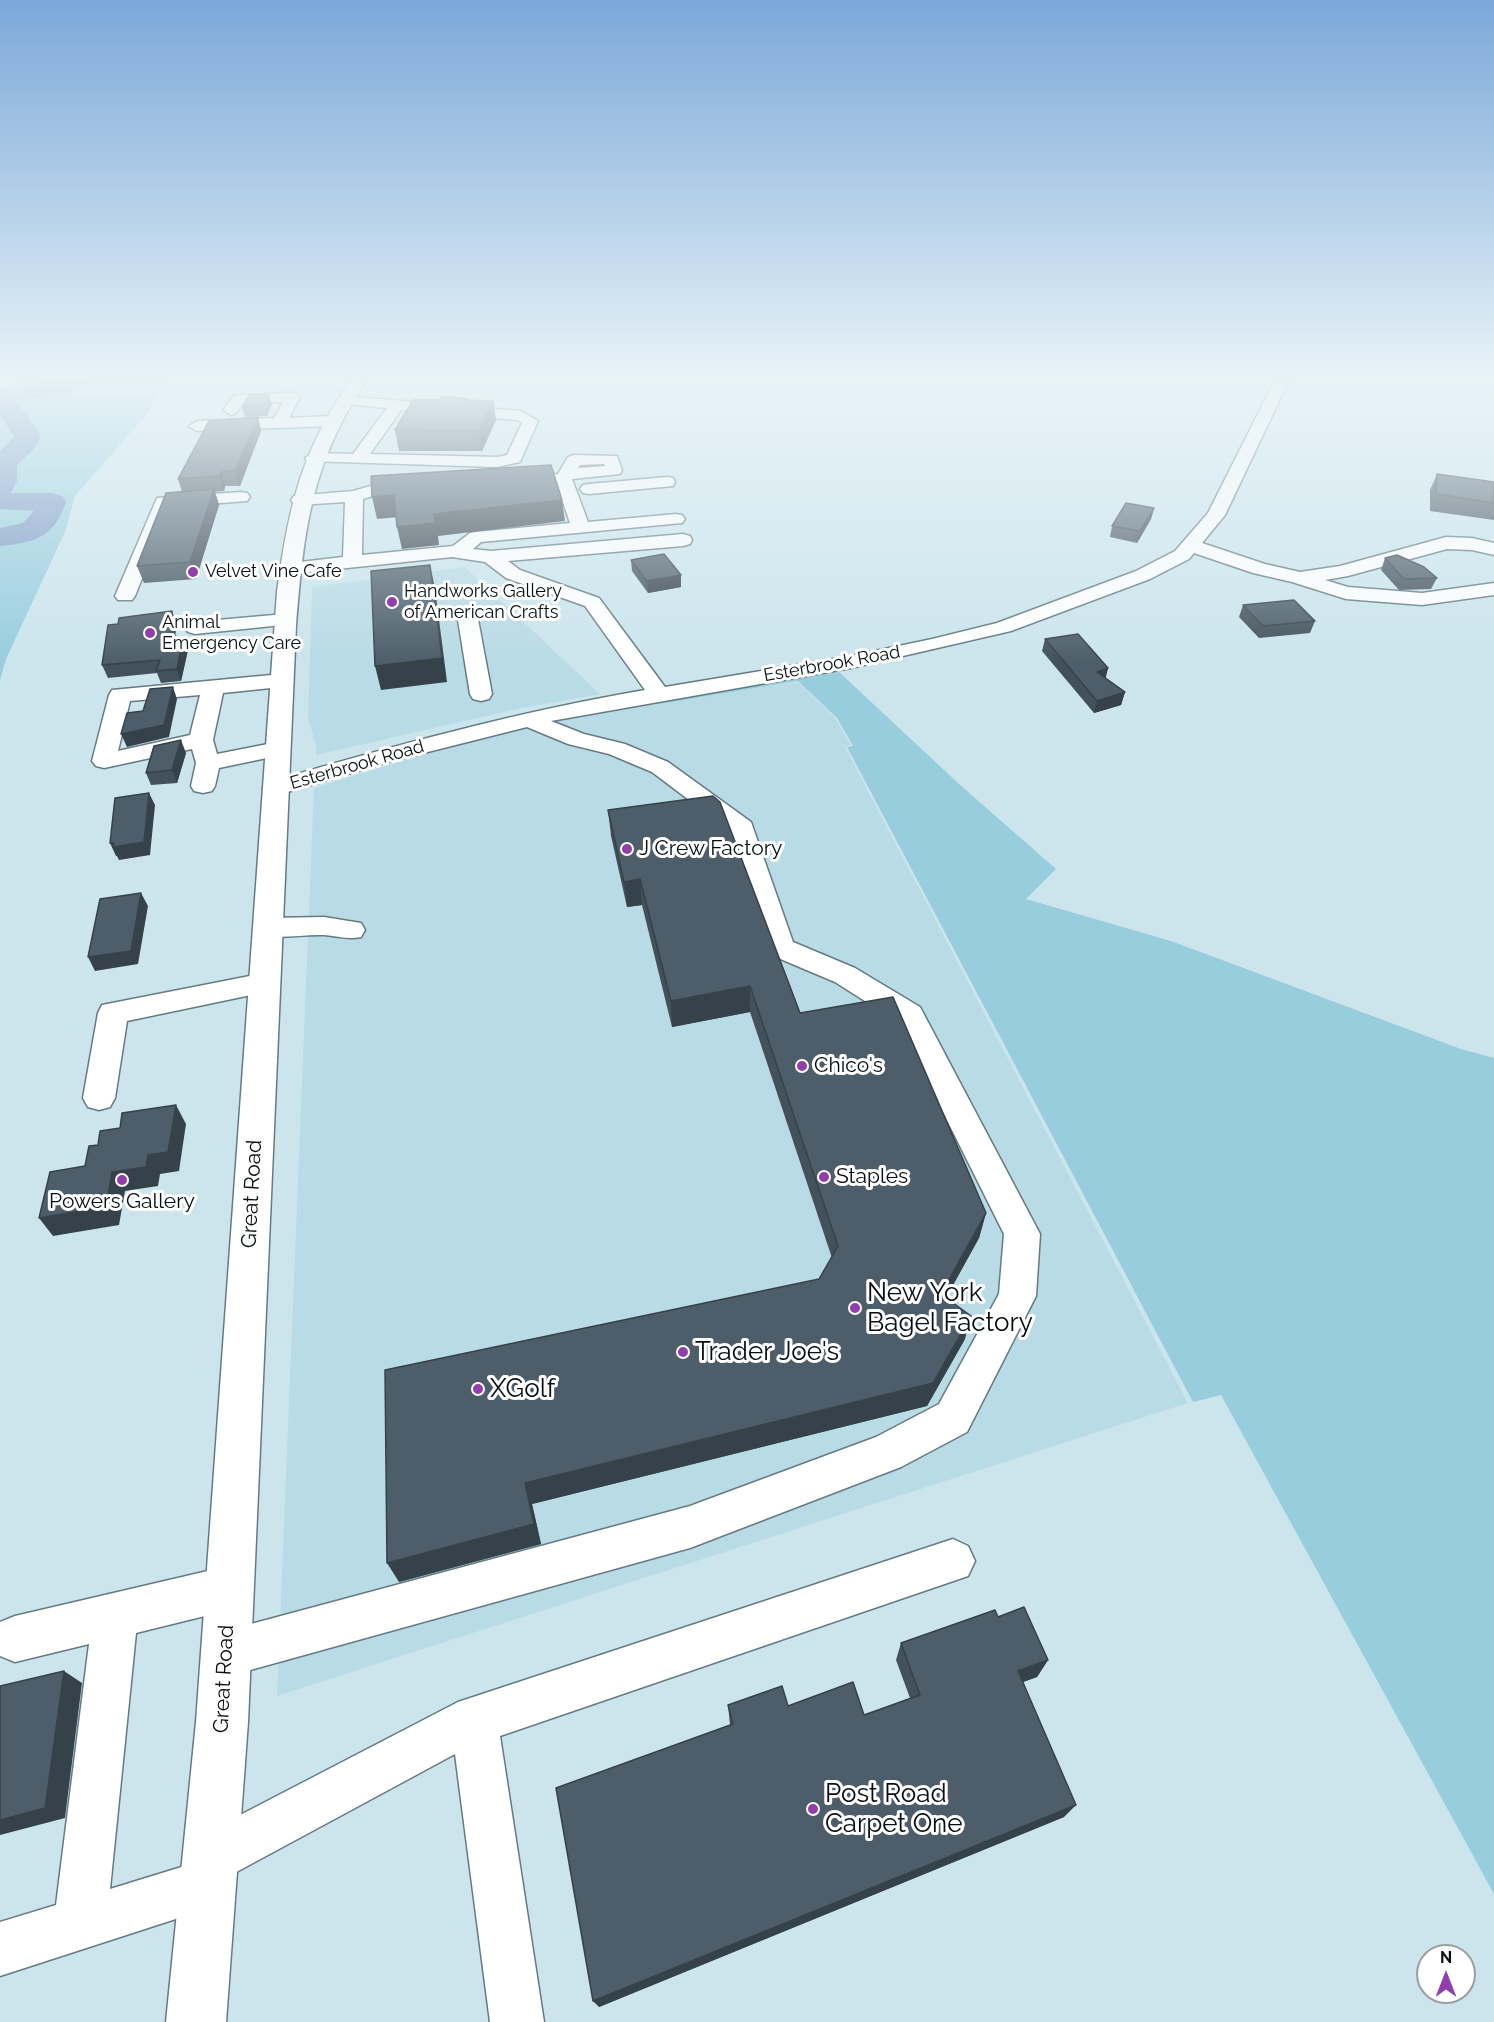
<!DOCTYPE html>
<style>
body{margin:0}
#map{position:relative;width:1494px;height:2022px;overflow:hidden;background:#cce5ed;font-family:Raleway,sans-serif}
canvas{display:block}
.north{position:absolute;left:1416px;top:1944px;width:60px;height:60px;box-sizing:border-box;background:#fff;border:2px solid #9b9e9f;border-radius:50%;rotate:0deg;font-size:16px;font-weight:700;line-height:24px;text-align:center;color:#060d10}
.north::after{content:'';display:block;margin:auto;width:21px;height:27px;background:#903ead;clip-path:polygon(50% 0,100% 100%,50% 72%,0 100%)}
</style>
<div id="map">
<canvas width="1494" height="2022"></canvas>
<div class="north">N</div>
</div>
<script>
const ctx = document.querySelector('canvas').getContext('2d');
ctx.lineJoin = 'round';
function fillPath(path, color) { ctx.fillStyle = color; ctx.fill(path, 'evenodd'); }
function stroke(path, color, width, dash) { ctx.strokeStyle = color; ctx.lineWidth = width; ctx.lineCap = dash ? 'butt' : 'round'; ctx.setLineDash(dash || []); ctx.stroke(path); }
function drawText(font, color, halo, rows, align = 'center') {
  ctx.font = font + ' Raleway,sans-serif'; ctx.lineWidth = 6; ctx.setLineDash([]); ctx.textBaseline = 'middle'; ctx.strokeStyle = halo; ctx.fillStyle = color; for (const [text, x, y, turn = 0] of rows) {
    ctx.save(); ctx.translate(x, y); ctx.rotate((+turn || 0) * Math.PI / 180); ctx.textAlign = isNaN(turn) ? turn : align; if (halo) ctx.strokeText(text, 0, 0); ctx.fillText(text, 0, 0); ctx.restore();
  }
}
const built = new Path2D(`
 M465,567L600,694L517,709L316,755V745L308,718L312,587Z
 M798,682L835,718L851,745L845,747L1188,1403L277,1696L314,788L520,724Z`);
const green = new Path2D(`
 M27,380H168L145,416L75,496L65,532L6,659L0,680V388Z
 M839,672L959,784L1056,869L1026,899L1171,941L1461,1049L1494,1058V1894L1221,1395L1193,1402L847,747L853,746L837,718L798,681L665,703L664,701Z`);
const river = new Path2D(`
 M54,380H90C78,397 32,398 13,401C18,403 37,429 41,435L35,448L17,465V481L11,493H52L62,496L66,502C55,537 34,543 0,546V528L23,523L34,511L0,509V451L14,437L0,415V388Z`);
const minor = new Path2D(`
 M1275,380H1289L1225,515L1202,543L1265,564L1300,572L1340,566L1446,537L1472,538L1494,543V555L1472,550L1447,549L1348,576L1325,580L1348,587L1422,593L1494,583V595L1422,605L1346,599L1292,582L1253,573L1194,553L1189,559L1150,579L1011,631L851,668L551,721L584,734L625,744L668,762L751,822L793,942L855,968L920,1007L1040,1234L1036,1296L967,1432L901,1467L690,1548L225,1677L209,1670L202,1654L209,1638L225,1631L690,1506L876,1437L939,1404L999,1294L1004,1234L898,1022L835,982L771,955L741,872L730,831L652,772L609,754L568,744L527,727L388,762L284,793L275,795L266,793L263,788L266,783C392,746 517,712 645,690L585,606L506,578L485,562L452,557L290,574L283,572L280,568L283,564L343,557L345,502L300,505L294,504L291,500L294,496L353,491L374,485L419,483L422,487L419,491L375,495L363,499L362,555L453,546L470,533L476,532L570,523L557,484L515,487L509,486L507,482L509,478L515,477L558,474L568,457L574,455L617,456L622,470L620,474L572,479L588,522L676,514L682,515L685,519L682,523L481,542L473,549L491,551L683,534L690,536L692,540L690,544L683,546L508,561L520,570L599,598L665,687L851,656L932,639L997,623L1136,571L1175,551L1208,513ZM604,464L605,466L578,468L580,465Z
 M293,393L300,397L289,418L331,416L339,421L331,426L197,431L189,426L197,421L274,418L283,402H244L236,413L231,415L223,410L235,395Z
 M344,396L521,411L538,421L520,462L497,467L307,461L305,458L313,453L353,454L387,408L339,403L337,400ZM401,410L517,420L522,423L507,455L497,457L370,454Z
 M667,477L673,478L675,482L673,486L589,494L583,493L580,489L583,485L589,484Z
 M241,492L247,493L250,497L247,501L170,507L135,596L132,600H118L115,596L157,498Z
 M467,608L474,610L477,614L492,694L489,699L481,701L473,699L470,694L457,614L460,610Z
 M285,614L292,616L295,620L292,624L195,634L188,632L185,628L188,624L195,622Z
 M282,674L290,676L293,681L290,686L223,693L213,740L217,754L278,742L286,744L290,749L286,754L219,768L215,786L212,791L203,793L194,791L191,786L196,763L192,749L104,768L96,766L92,761L109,695L112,690ZM200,695L190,735L118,751L130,701Z
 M324,917L361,923L365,930L361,937C348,940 337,936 324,935C302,934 279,940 258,934L254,927L258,920L268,918Z
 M265,973L275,976L280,983L275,990L127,1021L115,1098L110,1107L99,1110L88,1107L83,1098L98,1013L102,1005Z
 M953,1539L968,1546L975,1561L968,1576L500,1736L544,2022H490L455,1754L229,1876L233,1885L225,1903L0,1976V1922L56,1905L89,1644L15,1662L0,1656V1622L15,1616L229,1566L245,1572L251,1588L245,1604L229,1610L136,1633L110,1889L188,1865L185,1858L192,1840L458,1702Z`);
const major = new Path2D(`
 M351,380H367C311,463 304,529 296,626L248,1722L226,2022H166L196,1722L277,592C288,509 301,450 351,380Z`);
const wall = new Path2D(`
 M468,400L493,401L496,420L482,451H399L395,430Z
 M272,404L267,416L245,417L242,407Z
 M258,417L261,431L240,486H225L224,491L215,492L219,505L196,579L144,583L137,566L182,492L178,479Z
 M1437,474L1494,482V520L1430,511V490Z
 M1154,508L1151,519L1137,543L1110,537L1112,526Z
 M1385,558L1437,578L1431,589L1399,590L1381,570Z
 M631,560L681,575V587L648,593L632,571Z
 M1243,605L1315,621L1310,633L1259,638L1239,617Z
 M172,611L176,622L175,636L188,650L181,681L161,683L157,673L108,678L102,665L118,624Z
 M1045,639L1108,668L1105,678L1125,692L1121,705L1094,713L1042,651Z
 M186,753L177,783L151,785L146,773Z
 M608,810L800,1013L986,1213L979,1238L946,1298L965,1339L927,1406L532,1504L541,1544L399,1582L819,1279L832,1258L750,1012L672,1027L642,905L627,907L611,836Z
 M998,1617L1048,1660L1037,1677L1023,1682L1064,1817L599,2007L730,1725L728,1705L788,1706L864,1715L910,1698L896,1660L901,1643Z`);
const shadedWall = new Path2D(`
 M269,394L272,404L267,416L265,406Z
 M493,401L496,420L482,451L479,431Z
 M258,417L261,431L240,486L235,471Z
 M221,472L225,486L224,491L219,476Z
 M214,489L219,505L196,579L190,562Z
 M394,495L399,517L377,519L372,497Z
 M562,500L565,521L438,536L439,545L402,549L397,527L434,514Z
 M1154,508L1151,519L1137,543L1140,531Z
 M430,565L435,588L447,682L381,690L375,666Z
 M681,575V587L648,593L647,581Z
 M172,611L176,622L175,647L170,635Z
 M183,638L188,650L181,681L177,669Z
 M1108,668L1105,681L1097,672Z
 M173,687L177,699L169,737L127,747L121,734Z
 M1125,692L1121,705L1094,713L1097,701Z
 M181,740L186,753L177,783L172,770Z
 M149,793L155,805L150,855L119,860L117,856H116L110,843H114Z
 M640,879L642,905L627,907L624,882Z
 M141,893L148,906L138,964L95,971L88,957Z
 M750,986V1012L672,1027L671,1001Z
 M176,1105L186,1124L179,1171L160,1174L158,1186L125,1191L119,1225L53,1236L39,1218L112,1172L148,1155Z
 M986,1213L979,1238L935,1317L941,1294Z
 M971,1316L965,1339L927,1406L532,1504L541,1544L399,1582L387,1563L525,1483Z
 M1048,1660L1037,1677L1009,1687L1018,1671Z
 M64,1671L82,1683L65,1818L0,1835V1820Z
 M1076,1805L1064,1817L599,2007L593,2001Z`);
const building = new Path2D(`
 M250,394H269L265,406L242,407Z
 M442,396L468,399L467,400L493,401L479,431L395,430L413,400H440Z
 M258,417L235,471L221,472L219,476L178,479L209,421Z
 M551,465L562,500L434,514L435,523L397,527L394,495L372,497L371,476Z
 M1437,474L1494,482V503L1436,494Z
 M214,489L190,562L137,566L166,493Z
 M1126,503L1154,508L1140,531L1112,526Z
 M664,554L681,575L647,581L631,560Z
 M1397,555L1424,567L1437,578L1404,579L1385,558Z
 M430,565L442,658L375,666L371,571Z
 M1294,600L1315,621L1263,626L1243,605Z
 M172,611L170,635L183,638L177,669L156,671L160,660L102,665L108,625L118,624L119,618Z
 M1078,634L1108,668L1097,672L1125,692L1097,701L1045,639Z
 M173,687L164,725L121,734L127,713L143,711L150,689Z
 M181,740L172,770L146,773L154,746Z
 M149,793L144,842L113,847L114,843H110L115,798Z
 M713,796L720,802L800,1013L893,997L986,1213L941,1294L971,1316L933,1383L525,1483L534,1524L387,1563L385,1370L819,1279L838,1246L750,986L671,1001L640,879L624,882L608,810Z
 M141,893L131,951L88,957L100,899Z
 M176,1105L168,1152L148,1155L146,1167L112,1172L106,1207L39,1218L50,1172L85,1166L89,1146L98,1145L100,1131L120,1128L122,1113Z
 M1024,1607L1048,1660L1018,1671L1076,1805L593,2001L556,1788L733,1724L728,1705L782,1686L788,1706L853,1682L864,1715L920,1695L901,1643L995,1610L998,1617Z
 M64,1671L45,1808L0,1820V1686Z`);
const markers = [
 [193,572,6,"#903ead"],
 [392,602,6,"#903ead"],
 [150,633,6,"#903ead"],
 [627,849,6,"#903ead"],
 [802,1066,6,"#903ead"],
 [824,1177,6,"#903ead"],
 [122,1180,6,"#903ead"],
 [855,1308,6,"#903ead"],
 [683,1352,6,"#903ead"],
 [478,1389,6,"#903ead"],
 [813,1809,6,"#903ead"]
];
const farPoinames = [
 ["Velvet Vine Cafe",205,572],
 ["Handworks Gallery",404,592],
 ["of American Crafts",404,613],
 ["Animal",162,623],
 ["Emergency Care",162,644]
];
const farStreetnames = [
 ["Esterbrook Road",832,664,-10],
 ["Esterbrook Road",357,765,-16]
];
const poiNames = [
 ["J Crew Factory",639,849],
 ["Chico's",814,1066],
 ["Staples",836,1177],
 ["Powers Gallery",122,1202,"center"]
];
const streetNames = [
 ["Great Road",252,1194,-87],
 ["Great Road",224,1679,-87]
];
const nearPoinames = [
 ["New York",867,1293],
 ["Bagel Factory",867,1323],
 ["Trader Joe's",695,1352],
 ["XGolf",490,1389],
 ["Post Road",825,1794],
 ["Carpet One",825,1824]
];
fillPath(built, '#b9dbe5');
fillPath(green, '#97cddd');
fillPath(river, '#7997c2');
stroke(minor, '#647b82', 3);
stroke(major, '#647b82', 3);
fillPath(minor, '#fff');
fillPath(major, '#fff');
fillPath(wall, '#42515b');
fillPath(shadedWall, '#36424a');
fillPath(building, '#4d5e6a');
stroke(building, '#36424a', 1.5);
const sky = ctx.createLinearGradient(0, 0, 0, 663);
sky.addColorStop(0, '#7ba8d9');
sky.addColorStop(0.57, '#e8f3f7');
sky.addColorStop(1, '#e8f3f700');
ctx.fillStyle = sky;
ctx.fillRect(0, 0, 1494, 663);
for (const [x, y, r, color] of markers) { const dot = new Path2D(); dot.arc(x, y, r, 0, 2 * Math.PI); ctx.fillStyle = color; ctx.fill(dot); stroke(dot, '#fff', 2); }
drawText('18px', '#060d10', '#fff', farPoinames, 'left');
drawText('18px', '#060d10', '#fff', farStreetnames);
drawText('21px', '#060d10', '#fff', poiNames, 'left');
drawText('21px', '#060d10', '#fff', streetNames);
drawText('26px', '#060d10', '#fff', nearPoinames, 'left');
</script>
